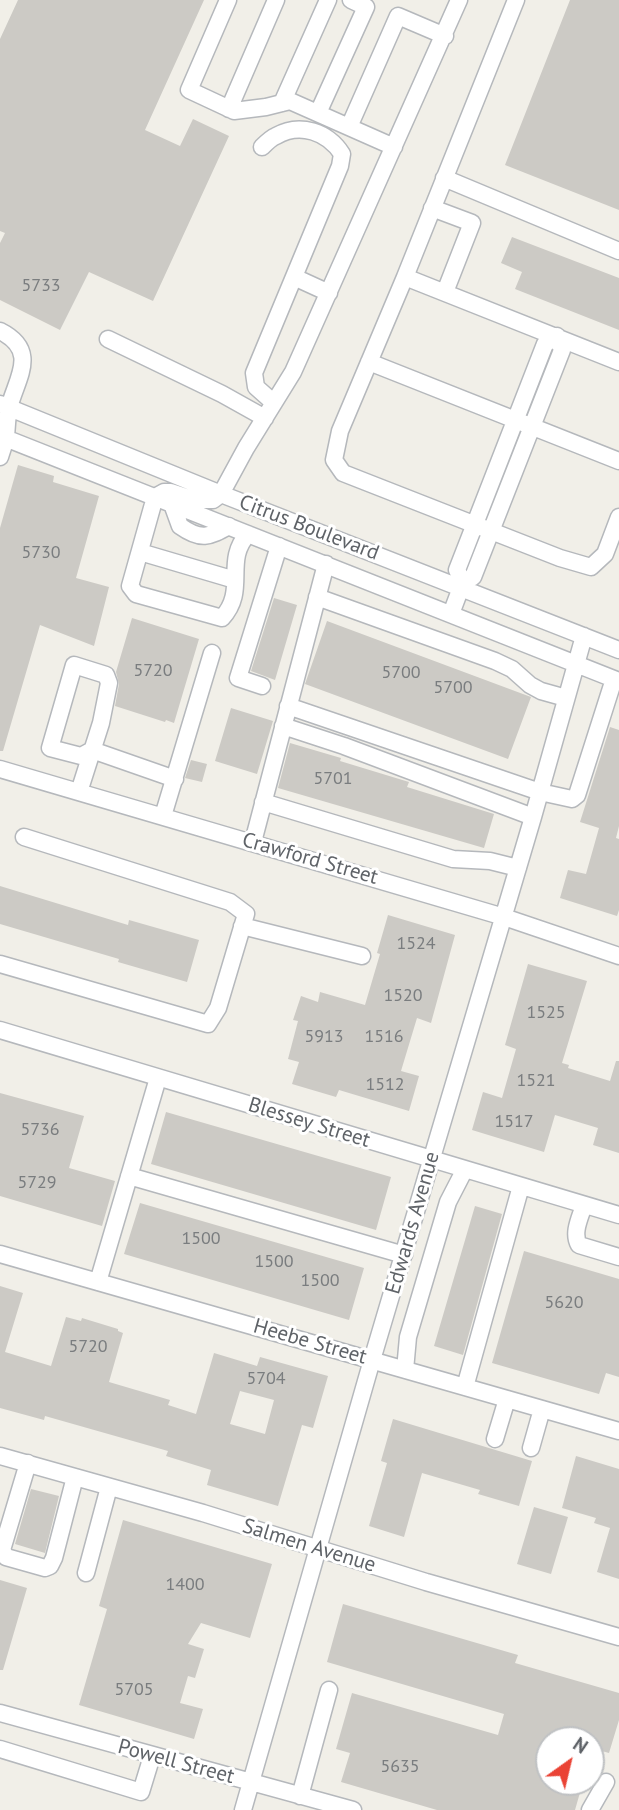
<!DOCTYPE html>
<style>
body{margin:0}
#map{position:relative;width:619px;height:1810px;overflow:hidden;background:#f1efe8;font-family:"PT Sans",sans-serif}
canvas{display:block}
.north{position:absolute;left:535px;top:1726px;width:70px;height:70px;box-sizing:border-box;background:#fff;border:2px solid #bfc1c3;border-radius:50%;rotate:34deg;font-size:19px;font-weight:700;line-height:28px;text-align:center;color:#5f6368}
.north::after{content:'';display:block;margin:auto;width:24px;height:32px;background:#ea4335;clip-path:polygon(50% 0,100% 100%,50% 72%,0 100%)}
</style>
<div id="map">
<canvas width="619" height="1810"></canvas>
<div class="north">N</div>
</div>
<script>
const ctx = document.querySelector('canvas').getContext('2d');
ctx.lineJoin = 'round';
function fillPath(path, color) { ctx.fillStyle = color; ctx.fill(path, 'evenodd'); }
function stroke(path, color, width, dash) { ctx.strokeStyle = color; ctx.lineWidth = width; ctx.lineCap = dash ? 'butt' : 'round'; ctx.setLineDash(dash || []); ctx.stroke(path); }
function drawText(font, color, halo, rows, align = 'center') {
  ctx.font = font + ' "PT Sans",sans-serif'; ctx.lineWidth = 6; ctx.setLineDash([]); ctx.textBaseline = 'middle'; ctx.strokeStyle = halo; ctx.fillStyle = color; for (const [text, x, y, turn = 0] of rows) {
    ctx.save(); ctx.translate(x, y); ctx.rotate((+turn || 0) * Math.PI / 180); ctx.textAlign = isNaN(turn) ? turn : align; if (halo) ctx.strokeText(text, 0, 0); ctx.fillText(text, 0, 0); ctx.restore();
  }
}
const building = new Path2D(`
 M18,0H204L145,130L180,146L193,119L229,136L153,301L89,272L60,330L0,300V243L5,233L0,231V39Z
 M570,0H619V210L505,165Z
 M512,237L619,278V330L515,289L522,272L501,263Z
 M18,465L54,476L53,482L99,496L76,578L109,587L94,646L40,625L3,751H0V528Z
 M274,598L297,605L275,680L251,671Z
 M132,618L199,639L174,723L166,720L165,722L115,706L119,684L116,672Z
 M327,621L531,697L508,759L305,684Z
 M231,708L273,721L257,774L215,761Z
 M610,727L619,730V826L616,838L619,839V910L617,916L560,898L568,870L586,874L599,828L580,822Z
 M290,743L341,758L340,761L409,782L407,787L494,814L484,848L278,788Z
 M191,760L207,764L202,782L185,778Z
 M0,886L128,925L129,920L199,940L187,982L118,962L119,959L0,924Z
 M388,915L455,935L431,1023L417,1018L401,1071L419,1076L409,1111L339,1090L336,1097L292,1084L299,1062L288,1059L298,1021L293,1020L301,996L318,1002L320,992L365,1005L380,954L377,953Z
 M528,964L587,981L562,1063L569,1065L568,1068L610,1081L616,1061H619V1153L593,1145L598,1128L555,1115L544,1152L472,1130L483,1092L502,1098L516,1049L505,1045Z
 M0,1093L84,1116L69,1168L115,1181L102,1226L0,1196Z
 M166,1112L391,1177L376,1230L151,1164Z
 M140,1203L364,1268L349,1320L124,1254Z
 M475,1206L502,1214L463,1355L434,1346Z
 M524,1251L619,1279V1377L606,1373L599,1394L492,1363Z
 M0,1286L23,1293L5,1352L51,1366L66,1317L81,1321L82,1318L118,1329V1331L123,1333L109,1382L170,1400L168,1405L196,1414L214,1353L257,1366L260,1357L328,1376L313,1428L302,1425L278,1506L207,1485L211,1470L166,1456L168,1451L45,1416L44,1420L0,1408ZM240,1391L274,1400L265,1434L230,1424Z
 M393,1419L532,1461L519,1506L478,1494L480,1490L422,1473L404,1537L369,1526L387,1463L381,1461Z
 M576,1456L619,1469V1579L597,1572L610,1528L594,1523L596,1518L562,1508Z
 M31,1489L59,1496L45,1553L15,1544Z
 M534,1507L568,1517L551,1574L517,1564Z
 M123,1520L272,1564L250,1638L201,1623L188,1644L204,1649L195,1678L188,1676L180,1703L203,1709L194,1739L79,1705L107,1609L99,1606Z
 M0,1580L27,1588L3,1670H0Z
 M343,1604L518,1655L515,1663L619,1693V1720L609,1753L591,1748V1740H564L549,1736V1782H583L575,1810H437L341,1782L350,1753L336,1749L352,1693L498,1735L504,1714L327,1662Z`);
const minor = new Path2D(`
 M228,0L189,90L234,111L266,107L290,101L394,147
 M282,103L328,0
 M229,109L276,0
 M318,113L366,7L351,0
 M349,127L398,16L445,36
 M262,147C266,143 271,138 276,136C300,122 328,132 342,154L340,166L254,373L256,387L274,403
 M444,178L619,251
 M432,208L472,223L445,292
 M294,277L329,293
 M405,277L516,0
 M0,331C40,351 16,379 9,408C7,417 7,427 6,436C5,443 2,450 0,457
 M108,339L222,394L265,418
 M369,362L619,461
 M619,362L405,277L340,431L334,460L343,473L560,558L591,567L605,554L619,517
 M0,404L221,494L619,650
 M0,436L619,681
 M172,504L180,526C201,541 209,537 229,526
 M248,534C223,561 248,590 222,618L136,594L130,586L155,497L164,492H171L195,500H213L221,494L246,448L293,372L459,0
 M140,552L235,580
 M317,597L495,661L512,669L530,685L541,691L566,698
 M451,614L463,582L473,577L562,350L557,336L545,344L457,570L463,582
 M262,686L238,678L279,546
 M288,706L540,792L572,799L577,795L614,679
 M283,726L344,746L533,817
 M0,769L504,917L619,956
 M79,792L101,723L109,683L106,675L74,665L50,748L81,756L92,750L175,779
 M263,802L453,859L490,861L518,868
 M163,816L212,653
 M253,842L326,564
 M242,926L362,956
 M0,964L208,1024L218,1008L246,914L230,902L24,837
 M0,1030L619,1215
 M129,1176L404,1255
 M584,1205C580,1218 572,1233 579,1245L619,1257
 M0,1254L619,1431
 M98,1282L158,1078
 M405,1370L408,1337L448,1202L465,1169
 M465,1387L521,1186
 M495,1439L507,1399
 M531,1448L542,1409
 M0,1456L203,1513L426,1582L619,1637
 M28,1463L2,1550L6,1557L45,1568L50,1566L54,1558L75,1477
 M86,1573L109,1487
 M0,1713L353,1810
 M0,1749L141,1792L152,1756
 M300,1796L329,1690
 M243,1810L372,1360L533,817L584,636
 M590,1810L606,1782`);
const numberNames = [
 ["5733",41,286],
 ["5730",41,553],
 ["5720",153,671],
 ["5700",401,673],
 ["5700",453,688],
 ["5701",333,779],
 ["1524",416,944],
 ["1520",403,996],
 ["1525",546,1013],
 ["5913",324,1037],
 ["1516",384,1037],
 ["1521",536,1081],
 ["1512",385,1085],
 ["1517",514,1122],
 ["5736",40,1130],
 ["5729",37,1183],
 ["1500",201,1239],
 ["1500",274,1262],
 ["1500",320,1281],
 ["5620",564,1303],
 ["5720",88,1347],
 ["5704",266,1379],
 ["1400",185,1585],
 ["5705",134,1690],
 ["5635",400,1767]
];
const streetNames = [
 ["Citrus Boulevard",309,528,21],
 ["Crawford Street",310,859,16],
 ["Blessey Street",309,1123,17],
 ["Edwards Avenue",413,1223,-74],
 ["Heebe Street",310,1342,16],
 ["Salmen Avenue",309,1546,17],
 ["Powell Street",176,1762,15]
];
fillPath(building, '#cccac5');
stroke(minor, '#b5b8bc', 19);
stroke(minor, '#fff', 16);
drawText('18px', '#7a7d7f', null, numberNames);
drawText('21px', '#5f6368', '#fff', streetNames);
</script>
